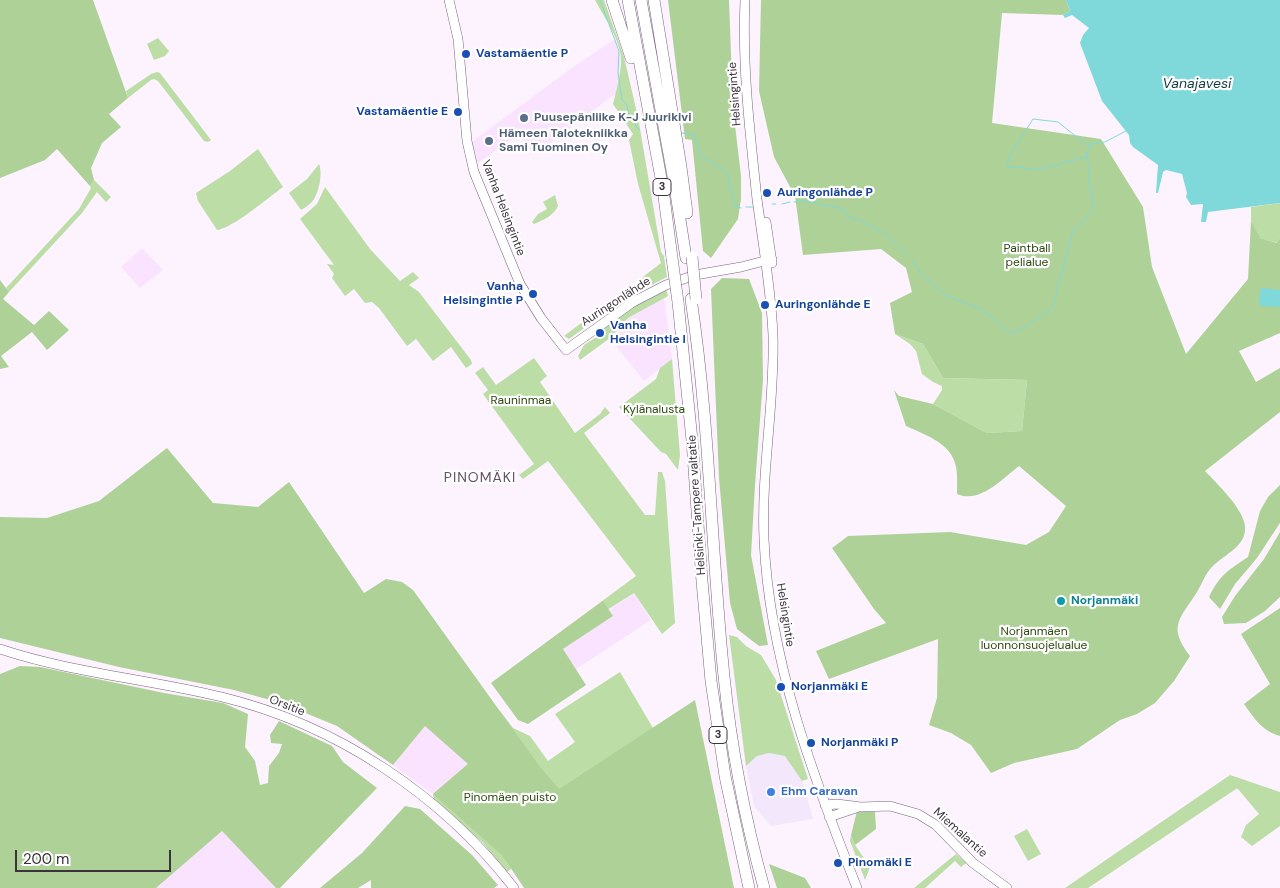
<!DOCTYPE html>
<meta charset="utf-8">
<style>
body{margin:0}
#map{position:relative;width:1280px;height:888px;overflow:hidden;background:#fcf3fe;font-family:"DM Sans",sans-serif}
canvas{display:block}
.scale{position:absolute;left:15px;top:850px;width:156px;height:22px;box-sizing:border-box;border:2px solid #3c323d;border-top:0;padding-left:6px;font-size:15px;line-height:18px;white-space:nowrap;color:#3c323d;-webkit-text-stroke:4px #fff;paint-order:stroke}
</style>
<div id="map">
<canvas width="1280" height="888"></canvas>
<div class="scale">200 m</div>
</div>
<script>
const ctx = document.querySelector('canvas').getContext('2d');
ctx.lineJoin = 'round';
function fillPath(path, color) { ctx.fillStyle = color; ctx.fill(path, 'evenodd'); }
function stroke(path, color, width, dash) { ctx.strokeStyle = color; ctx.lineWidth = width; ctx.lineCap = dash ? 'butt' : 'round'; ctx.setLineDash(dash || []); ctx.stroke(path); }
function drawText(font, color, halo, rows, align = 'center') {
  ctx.font = font + ' "DM Sans",sans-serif'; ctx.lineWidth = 4.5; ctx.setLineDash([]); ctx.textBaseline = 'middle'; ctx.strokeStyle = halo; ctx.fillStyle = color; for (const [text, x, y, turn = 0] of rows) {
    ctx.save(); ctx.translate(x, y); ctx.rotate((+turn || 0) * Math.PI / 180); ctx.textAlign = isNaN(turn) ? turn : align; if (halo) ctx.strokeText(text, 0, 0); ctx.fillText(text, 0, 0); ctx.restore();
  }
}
const commercial = new Path2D(`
 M769,753L786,756L802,781L813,819L771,826L754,806L746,766L757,756Z`);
const built = new Path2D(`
 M615,39L621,58L616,93L538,153L527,146L518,135L475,165L471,143L473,141L573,67Z
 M142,248L163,270L140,288L121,267Z
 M664,297L672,359L644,381L610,338L628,318Z
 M634,593L651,620L576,669L563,649L613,616L609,610Z
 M425,725L468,764L433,794L393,765Z
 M222,831L276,888H156Z`);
const green = new Path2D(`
 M595,0H604L624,57L638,117L661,252L664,256L667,277L634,294C637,278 649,273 661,263L638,184L629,140L633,134L613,104C616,93 622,68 621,57C619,38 604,17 595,0Z
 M158,38L169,51L165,56L154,60L147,44Z
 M157,72L160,73L211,140L208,142L204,141L158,81L154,79L151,80L128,98L126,91L151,74Z
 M258,149L283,187C269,197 233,228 217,230L198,201L196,193L230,171Z
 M319,164C323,173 319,191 314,199C311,204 306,207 301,210L289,193L307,179Z
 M94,180L111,197L106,202L97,192L82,213L9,292L6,288L79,209L91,188L90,186Z
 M325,187L370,249L400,281L413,272L419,278L409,285L419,292L471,360L472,364L466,368L451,347L433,361L416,339L407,346L379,308L372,302L365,303L354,289L345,296L332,278L334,274L327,264L334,265L300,219L317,204Z
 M555,195L558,206C553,216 545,219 534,224L532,222L538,214L547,209L543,202Z
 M1280,203V238L1278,243L1259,238L1251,221V207Z
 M666,289L668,296L628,318L610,338L580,360L578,356L584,345L604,332L603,327L636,305Z
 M622,292V301L569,339L564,336Z
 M895,334L923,344L943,378L1027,380L1022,431L987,433L933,404L942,390V386L933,382L922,374L916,351L910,344Z
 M534,358L547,376L540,382L575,433L600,414L605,407L610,413L584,433L645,515H655L658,472H662L665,481L675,623L662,634L634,593L491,683L636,576L548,461L523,479L519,475L534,464L483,394L488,390L475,373L483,367L496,385Z
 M672,359L680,455L678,470L666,454L661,452L619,407L656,379L660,368Z
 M729,635L737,637L746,646L761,655L776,680L808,779L802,781L785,756L769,753L757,756L746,766Z
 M620,672L653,728L566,785L511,869L507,872L482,842L434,800L433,794L468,764L500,711L513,728L530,736L548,761L575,742L555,714Z
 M1230,775L1280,792V826L1252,846L1241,837L1246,825L1259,814L1238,789H1236L1088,888H1065Z
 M1027,829L1041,854L1028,861L1014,836Z
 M851,835L855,845L870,867L865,880L850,841Z
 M956,854L966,863L961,867L955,861L925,888H914Z`);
const forest = new Path2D(`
 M0,0H93L128,98L109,114L121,127L102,143L91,168L94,180L90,186L57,149L45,160L0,178Z
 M668,0H729L733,108L741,176V199L738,219L711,258L703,251L692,140L685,139Z
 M761,0H1066L1070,11L1063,15L1002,13L992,123L1101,139L1143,207L1152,267L1186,354L1248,279L1251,221L1260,238L1277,243L1280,238V333L1239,351L1256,382L1280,368V412L1205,471C1217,484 1243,508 1245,526C1247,546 1225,554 1213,566C1206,572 1202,584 1197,592C1180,619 1167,626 1190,656L1174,681L1155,703L1137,714L1120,720L1077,749L1014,763L991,773L971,745L951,733L929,725L937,698L938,639L829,679L816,651L886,623L874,609L832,548L848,536L950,532L1026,545L1049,532L1066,506L1019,466C1002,479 980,504 957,494C957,484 958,472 955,463C949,442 923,434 906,426L894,390L899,396L933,404L987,433L1022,431L1027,380L943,378L923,344L895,334L890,303L912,292L906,268L881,249L803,255L795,196L774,157L759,91Z
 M722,278L749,279L762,313L763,380L755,485L751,555L768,645L759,646L737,629L730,603L719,478L711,289Z
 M0,280L9,292L3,299L34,325L49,311L69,330L47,350L32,332L1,356L9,367L0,369Z
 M167,448L213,503L258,507L289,482L364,593L386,579L402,582L413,590L540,767L559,789L695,700L734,888H524L502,855L433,794L468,764L425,726L393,765L337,726L281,703L234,690L119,667L0,638V517L47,518L99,501Z
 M1280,485V523L1257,558L1235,584L1220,609L1209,597C1220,574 1229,570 1248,557L1260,511L1268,497Z
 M1280,532V597L1265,611L1246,623L1224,624L1222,617L1235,596L1264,559Z
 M603,601L613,616L563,649L586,685L528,724L518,720L491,683Z
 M1280,608V736C1262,731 1254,718 1244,704L1270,684L1241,634Z
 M20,666L40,667L164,693L223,703L248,714L245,747L255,761L260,785L268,783L269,766L279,753L282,744L271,743L270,735L279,721L332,746L343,762L377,788L280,888H276L222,831L156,888H0V674Z
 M405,806L420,809L472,855L498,885L494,888H371V880L358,888H320L362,853Z
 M857,811L875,812L876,829L855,845L851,835Z
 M769,864L805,878L811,888H777Z`);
const water = new Path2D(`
 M1066,0H1280V203L1208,212L1206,222H1201L1203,204L1191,205L1186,197L1187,193L1182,174L1166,170L1163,172L1158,193H1156L1158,165L1133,147L1130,143L1129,135L1102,101L1080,43L1083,35L1089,28L1072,15L1065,18L1063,15L1070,11Z
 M1261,288L1280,290V307L1261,306L1259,303Z`);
const stream = new Path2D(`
 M600,0L619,51L618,73L622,100L627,105L629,116L639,130
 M682,133L694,135L701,156L727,172L735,206L741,208
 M1087,157L1037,170L1007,166L1011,153L1033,119L1058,122L1083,142L1090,146
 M1088,162L1087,153L1091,144L1105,142L1126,131
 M794,202L803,201L844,209L847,216L857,219L887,235L907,255
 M772,204H776
 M782,204L790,202
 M746,207H753
 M912,260L921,274L947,296L983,310L1011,334L1016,332L1048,312L1053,306L1073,231L1093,209L1089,180V165`);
const secondary = new Path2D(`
 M449,0L458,39L467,141L474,172L520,284L541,318L566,350L633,302L666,285L695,275L741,267L772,259
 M745,0C742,67 750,133 757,199C763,244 771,289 773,335C775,403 761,470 764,539C769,660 813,776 857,888
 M766,222L772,263
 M0,649C72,673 148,679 222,697C337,725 442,795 514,888
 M825,805L837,804L861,807L890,806L918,814L936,825L973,863L1007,888
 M829,817L856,808`);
const highway = new Path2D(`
 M612,0L631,58
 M628,0L663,189L672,258
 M641,0L675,187L686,258
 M654,0L681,167L687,213
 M691,299C710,424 711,550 724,676C731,747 745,819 764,888
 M678,302L692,440L702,581L711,681L725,776L749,888`);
const highwayBridge = new Path2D(`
 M692,257L696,299
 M672,258L678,302`);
const markers = [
 [466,54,5,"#1a4fb4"],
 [458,112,5,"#1a4fb4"],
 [524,118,5,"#5c6f8a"],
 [489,141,5,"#5c6f8a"],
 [767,193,5,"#1a4fb4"],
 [533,294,5,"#1a4fb4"],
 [765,305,5,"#1a4fb4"],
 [600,333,5,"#1a4fb4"],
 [1061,601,5,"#0f9aa8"],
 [781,687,5,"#1a4fb4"],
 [811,743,5,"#1a4fb4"],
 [771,792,5,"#3f7fe0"],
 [838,863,5,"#1a4fb4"]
];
const shields = [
 [662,187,18],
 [718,735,18]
];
const shieldNames = [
 ["3",662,187],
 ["3",718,735]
];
const transitNames = [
 ["Vastamäentie P",476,54],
 ["Vastamäentie E",448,112,"right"],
 ["Auringonlähde P",777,193],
 ["Vanha",523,287,"right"],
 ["Helsingintie P",523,301,"right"],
 ["Auringonlähde E",775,305],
 ["Vanha",610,326],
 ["Helsingintie I",610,340],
 ["Norjanmäki E",791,687],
 ["Norjanmäki P",821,743],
 ["Pinomäki E",848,863]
];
const streetNames = [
 ["Helsingintie",735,94,-94],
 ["Vanha Helsingintie",503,208,69],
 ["Auringonlähde",616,302,-33],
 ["Helsinki-Tampere valtatie",697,505,-94],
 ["Helsingintie",785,615,81],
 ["Orsitie",287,706,21],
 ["Miemalantie",960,833,42]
];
const serviceNames = [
 ["Puusepänliike K-J Juurikivi",534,118],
 ["Hämeen Talotekniikka",499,134],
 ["Sami Tuominen Oy",499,148]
];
const parkNames = [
 ["Paintball",1027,249],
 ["pelialue",1027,263],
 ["Rauninmaa",521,401],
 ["Kylänalusta",654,410],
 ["Norjanmäen",1034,632],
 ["luonnonsuojelualue",1034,646],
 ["Pinomäen puisto",510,798]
];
const cultureNames = [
 ["Norjanmäki",1071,601]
];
const shopNames = [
 ["Ehm Caravan",781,792]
];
const waterNames = [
 ["Vanajavesi",1197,84]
];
const neighbourhoodNames = [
 ["PINOMÄKI",480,478]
];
fillPath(commercial, '#f3e7fc');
fillPath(built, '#fae3ff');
fillPath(green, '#bcdda6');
fillPath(forest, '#aed197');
fillPath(water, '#7fd9da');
stroke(stream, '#7fd9da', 1);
stroke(secondary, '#78637c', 10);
stroke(highway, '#78637c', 12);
stroke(secondary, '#fff', 9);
stroke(highway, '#fff', 11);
stroke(highwayBridge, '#78637c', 12, []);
stroke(highwayBridge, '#fff', 11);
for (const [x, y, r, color] of markers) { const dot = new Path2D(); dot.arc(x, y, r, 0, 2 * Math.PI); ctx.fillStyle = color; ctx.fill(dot); stroke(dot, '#fff', 2); }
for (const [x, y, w] of shields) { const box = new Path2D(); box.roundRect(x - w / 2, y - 8.5, w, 17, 4); ctx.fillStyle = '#fff'; ctx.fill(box); stroke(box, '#3c323d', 1); }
drawText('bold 11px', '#3c323d', null, shieldNames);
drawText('bold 12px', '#164399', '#fff', transitNames, 'left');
drawText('12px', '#3c323d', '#fff', streetNames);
drawText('bold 12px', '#4e5e75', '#fff', serviceNames, 'left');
drawText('12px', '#2c4a0e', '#fff', parkNames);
drawText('bold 12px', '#0d838f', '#fff', cultureNames, 'left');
drawText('bold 12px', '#366cbe', '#fff', shopNames, 'left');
drawText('italic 14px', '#123d3e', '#fff', waterNames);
ctx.letterSpacing = '1px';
drawText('14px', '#634f66', '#fff', neighbourhoodNames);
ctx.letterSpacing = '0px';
</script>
